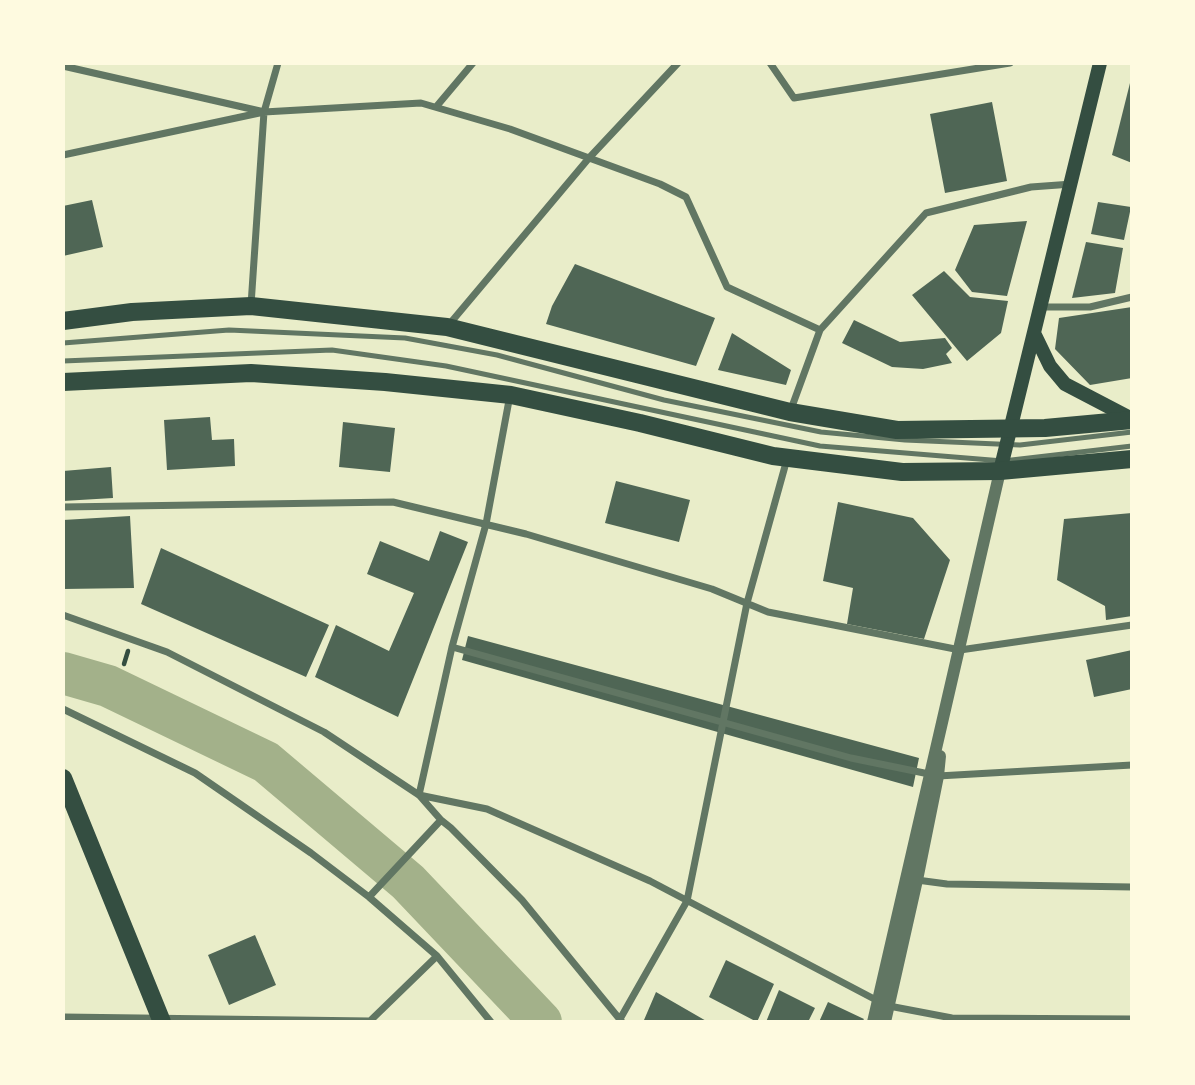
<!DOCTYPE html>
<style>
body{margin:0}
#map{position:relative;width:1195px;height:1085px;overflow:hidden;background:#e9edc9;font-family:Rubik,sans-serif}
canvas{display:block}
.frame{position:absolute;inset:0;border:65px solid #fefae0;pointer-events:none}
</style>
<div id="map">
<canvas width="1195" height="1085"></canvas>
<div class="frame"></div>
</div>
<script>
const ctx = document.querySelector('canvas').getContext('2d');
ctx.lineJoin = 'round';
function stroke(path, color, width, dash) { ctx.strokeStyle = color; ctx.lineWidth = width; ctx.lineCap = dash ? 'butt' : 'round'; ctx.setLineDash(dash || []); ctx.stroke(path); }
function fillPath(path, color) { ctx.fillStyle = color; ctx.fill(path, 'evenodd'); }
const river = new Path2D(`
 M63,673L108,686L266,762L408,882L541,1022`);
const building = new Path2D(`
 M1130,83L1132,84V163L1112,155Z
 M992,102L1007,181L945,193L930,114Z
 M92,200L103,247L63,256V206Z
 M1098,202L1131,207L1124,240L1091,234Z
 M1027,221L1007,296L972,292L955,270L974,225Z
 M1086,242L1123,248L1115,293L1072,298Z
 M575,264L715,318L696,366L546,324L552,306Z
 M944,271L970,297L1008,301L1001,333L967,361L912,295Z
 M1132,307V378L1090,385L1055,349L1059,318Z
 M854,320L900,342L945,338L952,348L946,354L952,363L923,369L892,367L842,343Z
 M732,333L791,370L786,385L718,370Z
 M210,417L212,440L234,439L235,466L167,470L164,420Z
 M343,422L395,428L390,472L339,467Z
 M111,467L113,498L63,501V471Z
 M616,481L690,500L679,542L605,523Z
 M838,502L913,518L950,560L924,639L847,624L853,588L823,581Z
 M1132,513V616L1106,620L1105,606L1057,580L1064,519Z
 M130,516L134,588L63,589V520Z
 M440,531L468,542L398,717L315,677L336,625L389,651L414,593L367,574L380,541L429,561Z
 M161,548L329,625L306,677L141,604Z
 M468,636L919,758L913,787L462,660Z
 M1132,650V689L1094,697L1086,660Z
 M255,935L276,985L229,1005L208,955Z
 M726,960L774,984L757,1022L709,997Z
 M779,990L815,1008L808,1022H766Z
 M656,992L708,1022H646L644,1020Z
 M828,1002L864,1019L862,1022H819Z`);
const path = new Path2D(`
 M124,664L128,651`);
const service = new Path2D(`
 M63,343L229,330L405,338L497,355L664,400L821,432L905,440L1020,445L1132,432
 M63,361L332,350L446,366L820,446L1003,461L1132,446`);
const minor = new Path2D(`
 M770,63L794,98L1010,63
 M63,66L260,111
 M436,107L473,63
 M63,155L264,112L421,103L510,129L660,184L686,197L727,287L820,330L790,412
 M251,305L264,112L278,63
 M1041,307H1090L1132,297
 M447,327L589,158L678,63
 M820,330L926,213L1031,187L1072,184
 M510,395L486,524L452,647L419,795L487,809L650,881L878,1001
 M63,507L393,502L526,534L712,589L768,612L960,650L1132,625
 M63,615L167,652L324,732L419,795L441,820L451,828L522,900L622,1022
 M452,647L851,758L929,774
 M63,709L195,773L311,853L369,897L437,956L491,1022
 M938,776L1132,765
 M917,880L947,884L1132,887
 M369,897L441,820
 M889,1006L952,1018L1132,1019
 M63,1017L370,1021L437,956
 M620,1019L687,901L747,603L787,459`);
const tertiary = new Path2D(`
 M873,1022L1000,471
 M885,1022L917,880L938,776L940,756`);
const secondary = new Path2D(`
 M1034,333L1050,366L1065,384L1132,419
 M1000,471L1100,63`);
const primary = new Path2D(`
 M63,321L132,312L251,306L447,327L790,412L897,430L1045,428L1132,420
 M63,382L251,373L385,382L511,395L640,423L773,456L902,472L1000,471L1132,459
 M63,778L162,1022`);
stroke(river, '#a3b18a', 42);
fillPath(building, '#4f6655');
stroke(path, '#344e41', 4.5);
stroke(service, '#617663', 5);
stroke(minor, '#617663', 7);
stroke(tertiary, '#617663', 12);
stroke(secondary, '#344e41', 14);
stroke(primary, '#344e41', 18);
</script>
